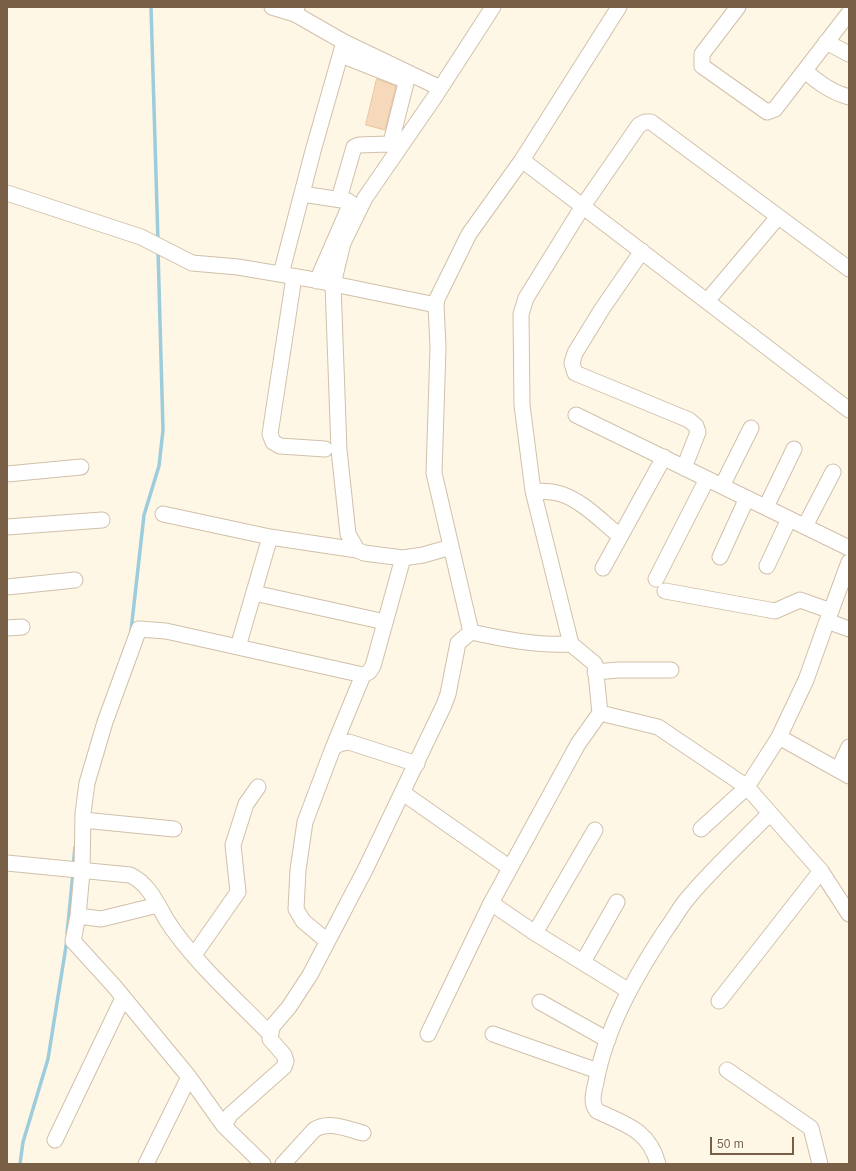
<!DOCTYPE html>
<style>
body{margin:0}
#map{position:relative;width:856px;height:1171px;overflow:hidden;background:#fef7e5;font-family:Arial,sans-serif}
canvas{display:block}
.frame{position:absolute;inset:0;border:8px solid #7a5f47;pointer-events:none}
.scale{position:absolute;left:710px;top:1137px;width:84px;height:18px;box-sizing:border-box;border:2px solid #7a5f47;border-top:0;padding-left:5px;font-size:12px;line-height:14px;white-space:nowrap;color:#7a5f47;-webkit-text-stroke:3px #fffaee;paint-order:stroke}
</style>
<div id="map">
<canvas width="856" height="1171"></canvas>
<div class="frame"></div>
<div class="scale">50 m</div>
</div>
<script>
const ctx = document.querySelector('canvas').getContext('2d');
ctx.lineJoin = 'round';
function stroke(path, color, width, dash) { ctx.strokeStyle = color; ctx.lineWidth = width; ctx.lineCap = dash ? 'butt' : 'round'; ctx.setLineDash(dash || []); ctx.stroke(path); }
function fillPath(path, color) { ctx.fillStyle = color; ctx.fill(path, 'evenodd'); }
const stream = new Path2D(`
 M151,7L158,242
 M131,631L144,515L159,466L163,430L158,250
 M73,867L75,847
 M67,934L73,873
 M20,1164L23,1142L48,1059L67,940`);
const building = new Path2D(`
 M377,79L396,86L385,130L366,125Z`);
const minor = new Path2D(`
 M272,7L295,14
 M738,7L702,54V66L767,112L775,109L849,13
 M344,42L440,88
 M826,42L849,54
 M805,71C819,83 831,92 849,97
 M522,160L849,410
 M7,193L141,237L192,263L238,267L309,279L436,305
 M302,194L348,201L351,203L317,281
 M339,199L354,147L359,145L388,144L391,142L406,83L402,79L341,55
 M642,251L602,309L575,353L572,363L575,373L689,420L696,426L698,432L684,468
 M281,274L313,151L344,42L295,14L297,7
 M294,277L270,434L273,442L280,446L325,449
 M707,301L778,217
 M576,415L849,548
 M7,474L81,467
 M722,486L751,428
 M533,491C542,491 552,491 561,494C583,501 602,522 620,536
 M766,507L794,449
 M163,514L270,537L357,550
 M805,526L833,472
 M7,527L102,520
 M451,547L423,555L403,558L364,553L357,550L348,534L339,450L333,284L343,243L365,198L434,98L493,7
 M720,557L747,498
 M767,566L789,519
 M603,568L664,457
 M656,579L707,479
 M7,587L75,580
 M665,591L775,611L800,600L831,611
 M254,593L385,622
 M828,619L849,562
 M7,628L22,627
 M571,644L533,491L522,405L521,314L526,298L583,206L639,125L645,122H651L849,269
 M238,647L270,537
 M595,672L618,670H671
 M600,713L658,727L747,787L821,871L849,914
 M779,737L849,776
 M333,748L363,675
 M838,770L849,747
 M403,793L510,868
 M83,820L174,829
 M701,829L747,787L779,737L806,680L827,621L849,629
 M7,863L130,875C148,883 157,903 166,919C191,959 236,999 270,1034
 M491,903L535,933L629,991
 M78,916L101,919L158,905
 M535,933L595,830
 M327,941L303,921L296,909L298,870L305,822L333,748L339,744L349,742L417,764
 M194,955L238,892L233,845L246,804L258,787
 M583,962L617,902
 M719,1001L821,871
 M540,1002L608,1040
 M428,1034L491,903L578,744L600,713L595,664L571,644C537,646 503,639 471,632
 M493,1034L598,1071
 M727,1070L811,1128L820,1164
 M224,1126L230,1115L284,1067L286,1061L284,1055L270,1039L272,1027L289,1007L310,975L366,868L444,705L448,694L458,643L471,632L434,473L438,347L436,305L437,299L469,234L522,160L619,7
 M55,1140L123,998
 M146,1164L189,1077
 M263,1164L224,1126L189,1077L114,986L73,941L78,916L82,872L83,813L87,783L105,722L139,629L166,631L363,675L369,672L373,666L403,558
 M283,1164L314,1130C328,1120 347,1129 363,1133
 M658,1164C649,1130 625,1124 597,1111C590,1102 594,1092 596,1082C606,1027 636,975 667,928C674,919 680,907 688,898C713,868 743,841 770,813`);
stroke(stream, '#9dccdd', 3.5);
fillPath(building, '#f6d9ba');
stroke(building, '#ebc199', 1);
stroke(minor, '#d1c0aa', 17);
stroke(minor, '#fff', 15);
</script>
